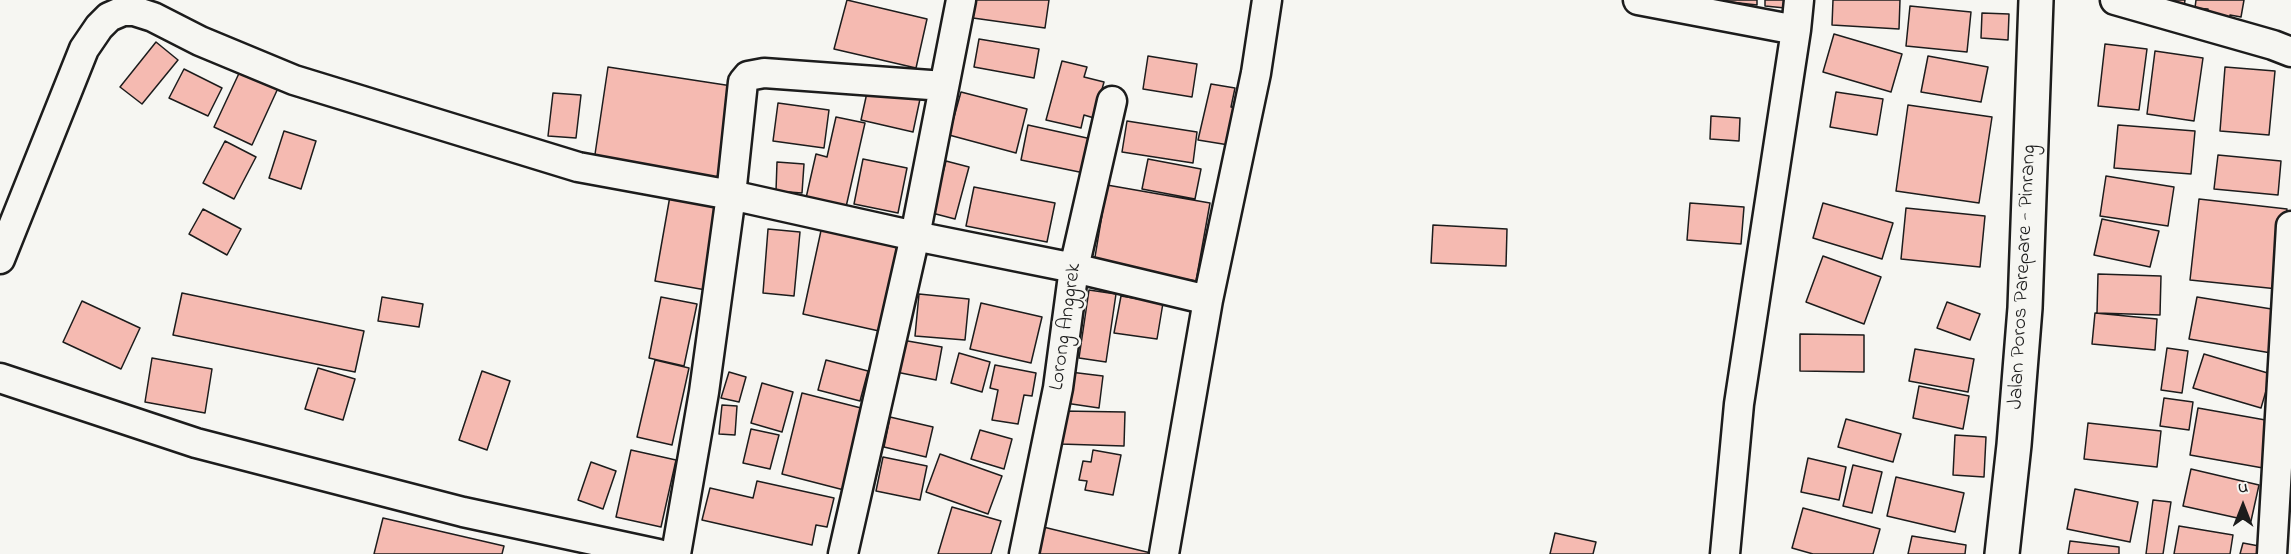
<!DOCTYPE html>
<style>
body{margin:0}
#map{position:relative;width:2291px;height:554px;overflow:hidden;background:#f6f6f2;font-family:"Indie Flower",sans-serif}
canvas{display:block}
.north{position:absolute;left:2213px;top:476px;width:60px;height:60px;-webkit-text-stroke:4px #f6f6f2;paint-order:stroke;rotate:0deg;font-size:16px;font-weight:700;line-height:24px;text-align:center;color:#1c1c1c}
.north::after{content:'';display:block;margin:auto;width:21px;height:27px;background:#1c1c1c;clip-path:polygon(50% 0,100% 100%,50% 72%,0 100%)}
</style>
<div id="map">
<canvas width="2291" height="554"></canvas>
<div class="north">U</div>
</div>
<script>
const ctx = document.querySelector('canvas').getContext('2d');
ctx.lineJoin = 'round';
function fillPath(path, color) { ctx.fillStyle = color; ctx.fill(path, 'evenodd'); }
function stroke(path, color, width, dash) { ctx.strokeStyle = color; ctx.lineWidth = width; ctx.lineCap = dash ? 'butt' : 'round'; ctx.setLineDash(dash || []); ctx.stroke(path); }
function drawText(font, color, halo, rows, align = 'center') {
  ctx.font = font + ' "Indie Flower",sans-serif'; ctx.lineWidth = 5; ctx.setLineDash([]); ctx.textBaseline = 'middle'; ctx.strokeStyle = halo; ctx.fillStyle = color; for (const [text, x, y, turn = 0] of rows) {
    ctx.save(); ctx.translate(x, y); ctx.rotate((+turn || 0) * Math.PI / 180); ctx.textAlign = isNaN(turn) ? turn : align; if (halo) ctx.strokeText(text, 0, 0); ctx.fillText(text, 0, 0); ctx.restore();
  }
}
const building = new Path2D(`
 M847,0L927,19L916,68L834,49Z
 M976,0H1049L1045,28L973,18Z
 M1713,0H1757V5Z
 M1765,0H1785V8L1765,6Z
 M1833,0H1900L1899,29L1832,25Z
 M2139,0H2185L2184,7Z
 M2196,0H2244L2241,17L2230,15L2229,24L2207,21L2208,9L2195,8Z
 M1910,6L1971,12L1967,52L1906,46Z
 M1982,13L2009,14L2008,40L1981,38Z
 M1834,34L1902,54L1891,92L1823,72Z
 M979,39L1039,49L1034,78L974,67Z
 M156,42L178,60L142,104L120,87Z
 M2105,44L2147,49L2139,110L2098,106Z
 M2155,51L2203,58L2194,121L2147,114Z
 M1148,56L1197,64L1192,97L1143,89Z
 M1928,56L1988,67L1981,102L1921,92Z
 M1062,61L1087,67L1084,77L1104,82L1094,118L1084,115L1081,128L1046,120Z
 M608,67L732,86L717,180L594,161Z
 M2225,67L2275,71L2269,135L2220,131Z
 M184,69L222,88L208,116L169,98Z
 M241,69L279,86L252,145L214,127Z
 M1211,84L1235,88L1231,107L1241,109L1235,146L1198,140Z
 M868,88L920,99L913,132L861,120Z
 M961,92L1027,109L1016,153L949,135Z
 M1836,92L1883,99L1877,135L1830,127Z
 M553,93L581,95L576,138L548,136Z
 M778,103L829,110L824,148L773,141Z
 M1908,105L1992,117L1979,203L1896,191Z
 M1711,116L1740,118L1739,141L1710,139Z
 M836,117L865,123L846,207L806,198L816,154L827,157Z
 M1127,121L1197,132L1193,163L1122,152Z
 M1028,125L1096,140L1089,174L1021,160Z
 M2118,125L2195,131L2191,174L2114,168Z
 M284,131L316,141L301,189L269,178Z
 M225,141L256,157L234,199L203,183Z
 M2218,155L2281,161L2278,195L2214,189Z
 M863,159L907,168L898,213L854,204Z
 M1148,159L1201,169L1195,199L1142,189Z
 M946,161L969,167L955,219L932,213Z
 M777,162L804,164L802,193L776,191Z
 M2106,176L2174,187L2168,226L2100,216Z
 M1107,185L1210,203L1196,281L1094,263Z
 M974,187L1055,203L1047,242L966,226Z
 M670,196L722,206L706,290L655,281Z
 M2199,199L2287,209L2278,289L2190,280Z
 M1690,203L1744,207L1741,244L1687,240Z
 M1823,203L1893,223L1882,259L1813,238Z
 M1906,208L1985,216L1980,267L1901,259Z
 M203,209L241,229L227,255L189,234Z
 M2102,219L2159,231L2150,267L2094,255Z
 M1433,225L1507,229L1506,266L1431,263Z
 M822,226L898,242L879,331L803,314Z
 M768,229L800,232L794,296L763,293Z
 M1823,256L1881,277L1864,324L1806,302Z
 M2098,274L2161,276L2160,315L2097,313Z
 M1089,290L1116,294L1106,362L1079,358Z
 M182,293L364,331L355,372L173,335Z
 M919,294L969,299L965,340L915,336Z
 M1121,296L1163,303L1157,339L1114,333Z
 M382,297L423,304L419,327L378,321Z
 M661,297L697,304L684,366L649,358Z
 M2197,297L2284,311L2277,354L2189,339Z
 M82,301L140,328L121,369L63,342Z
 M1947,302L1980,314L1970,340L1937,328Z
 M981,303L1042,317L1031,363L970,349Z
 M2095,313L2157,319L2155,350L2092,344Z
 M1800,334L1864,335V372L1800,371Z
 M902,340L942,347L936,380L896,372Z
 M2167,348L2188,351L2182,393L2161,390Z
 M1915,349L1974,359L1968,392L1909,381Z
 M959,353L990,362L982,392L951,383Z
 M2204,354L2271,374L2261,408L2193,388Z
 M152,358L212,369L205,413L145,402Z
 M655,360L689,368L672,445L637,437Z
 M826,360L868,371L860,401L818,390Z
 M995,365L1036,373L1032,396L1024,395L1018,424L992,420L998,390L990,388Z
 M318,368L355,379L343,420L305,409Z
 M482,371L510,381L487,450L459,440Z
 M729,372L746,377L739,402L721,398Z
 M1070,372L1103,376L1099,408L1065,403Z
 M762,383L793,392L782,432L751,423Z
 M1919,386L1969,396L1963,429L1913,418Z
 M802,393L865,409L844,490L782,474Z
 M2164,398L2193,402L2189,430L2160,426Z
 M722,405L737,406L735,435L719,434Z
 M2198,408L2271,421L2263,468L2190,455Z
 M1061,411L1125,412L1124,446L1060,444Z
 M890,417L933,427L926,457L884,447Z
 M1846,419L1901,434L1893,462L1838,447Z
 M2088,423L2161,431L2157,467L2084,459Z
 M751,429L779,435L770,469L743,463Z
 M980,430L1012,439L1004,469L971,459Z
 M1955,435L1986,437L1984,477L1953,475Z
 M631,450L676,460L661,527L616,517Z
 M1093,450L1121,455L1113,495L1085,490L1087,481L1079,480L1083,461L1091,462Z
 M940,454L1002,476L988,514L926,492Z
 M883,457L927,466L920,500L876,491Z
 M1808,458L1846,467L1839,500L1801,492Z
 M591,462L616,471L603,509L578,500Z
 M1853,465L1882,472L1872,513L1843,506Z
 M2191,469L2259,485L2251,521L2183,506Z
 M1896,477L1964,493L1955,532L1887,516Z
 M757,481L834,498L827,527L816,525L812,545L702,520L710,488L753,498Z
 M2075,489L2138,502L2130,542L2067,529Z
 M2153,500L2171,502L2163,554H2146Z
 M952,507L1001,521L991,554H938Z
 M1803,508L1880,529L1873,554H1813L1792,548Z
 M383,518L504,546L502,554H374Z
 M1035,525L1155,554H1028Z
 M2179,526L2233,535L2230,554H2174Z
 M1555,533L1596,542L1593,554H1550Z
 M1912,536L1966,545L1965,554H1908Z
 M2070,541L2119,547V554H2068Z
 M2243,543L2259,546L2258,554H2240Z`);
const minor = new Path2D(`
 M1638,0L1796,30L1739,404L1725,554
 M2115,0L2273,45L2291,52
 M1796,30L1799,0
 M0,259L84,49L99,27L109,17L123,11H134L153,17L200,41L294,80L578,167L731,195L915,236L1074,268L1208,300
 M0,378L196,443L463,512L658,554
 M676,554L704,392L731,195L743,82L748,76L764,73L944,86
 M843,554L915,236L961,0
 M1024,554L1058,388L1074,268L1112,101
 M1164,554L1208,300L1256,73L1267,0
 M2272,554L2291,226`);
const trunk = new Path2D(`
 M2002,554L2014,445L2025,308L2036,0`);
const streetNames = [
 ["Jalan Poros Parepare - Pinrang",2024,277,-87],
 ["Lorong Anggrek",1067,327,-82]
];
fillPath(building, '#f5bab1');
stroke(building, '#1c1c1c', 1.5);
stroke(minor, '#1c1c1c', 33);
stroke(trunk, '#1c1c1c', 38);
stroke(minor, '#f6f6f2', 28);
stroke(trunk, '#f6f6f2', 33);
drawText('21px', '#1c1c1c', '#f6f6f2', streetNames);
</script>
